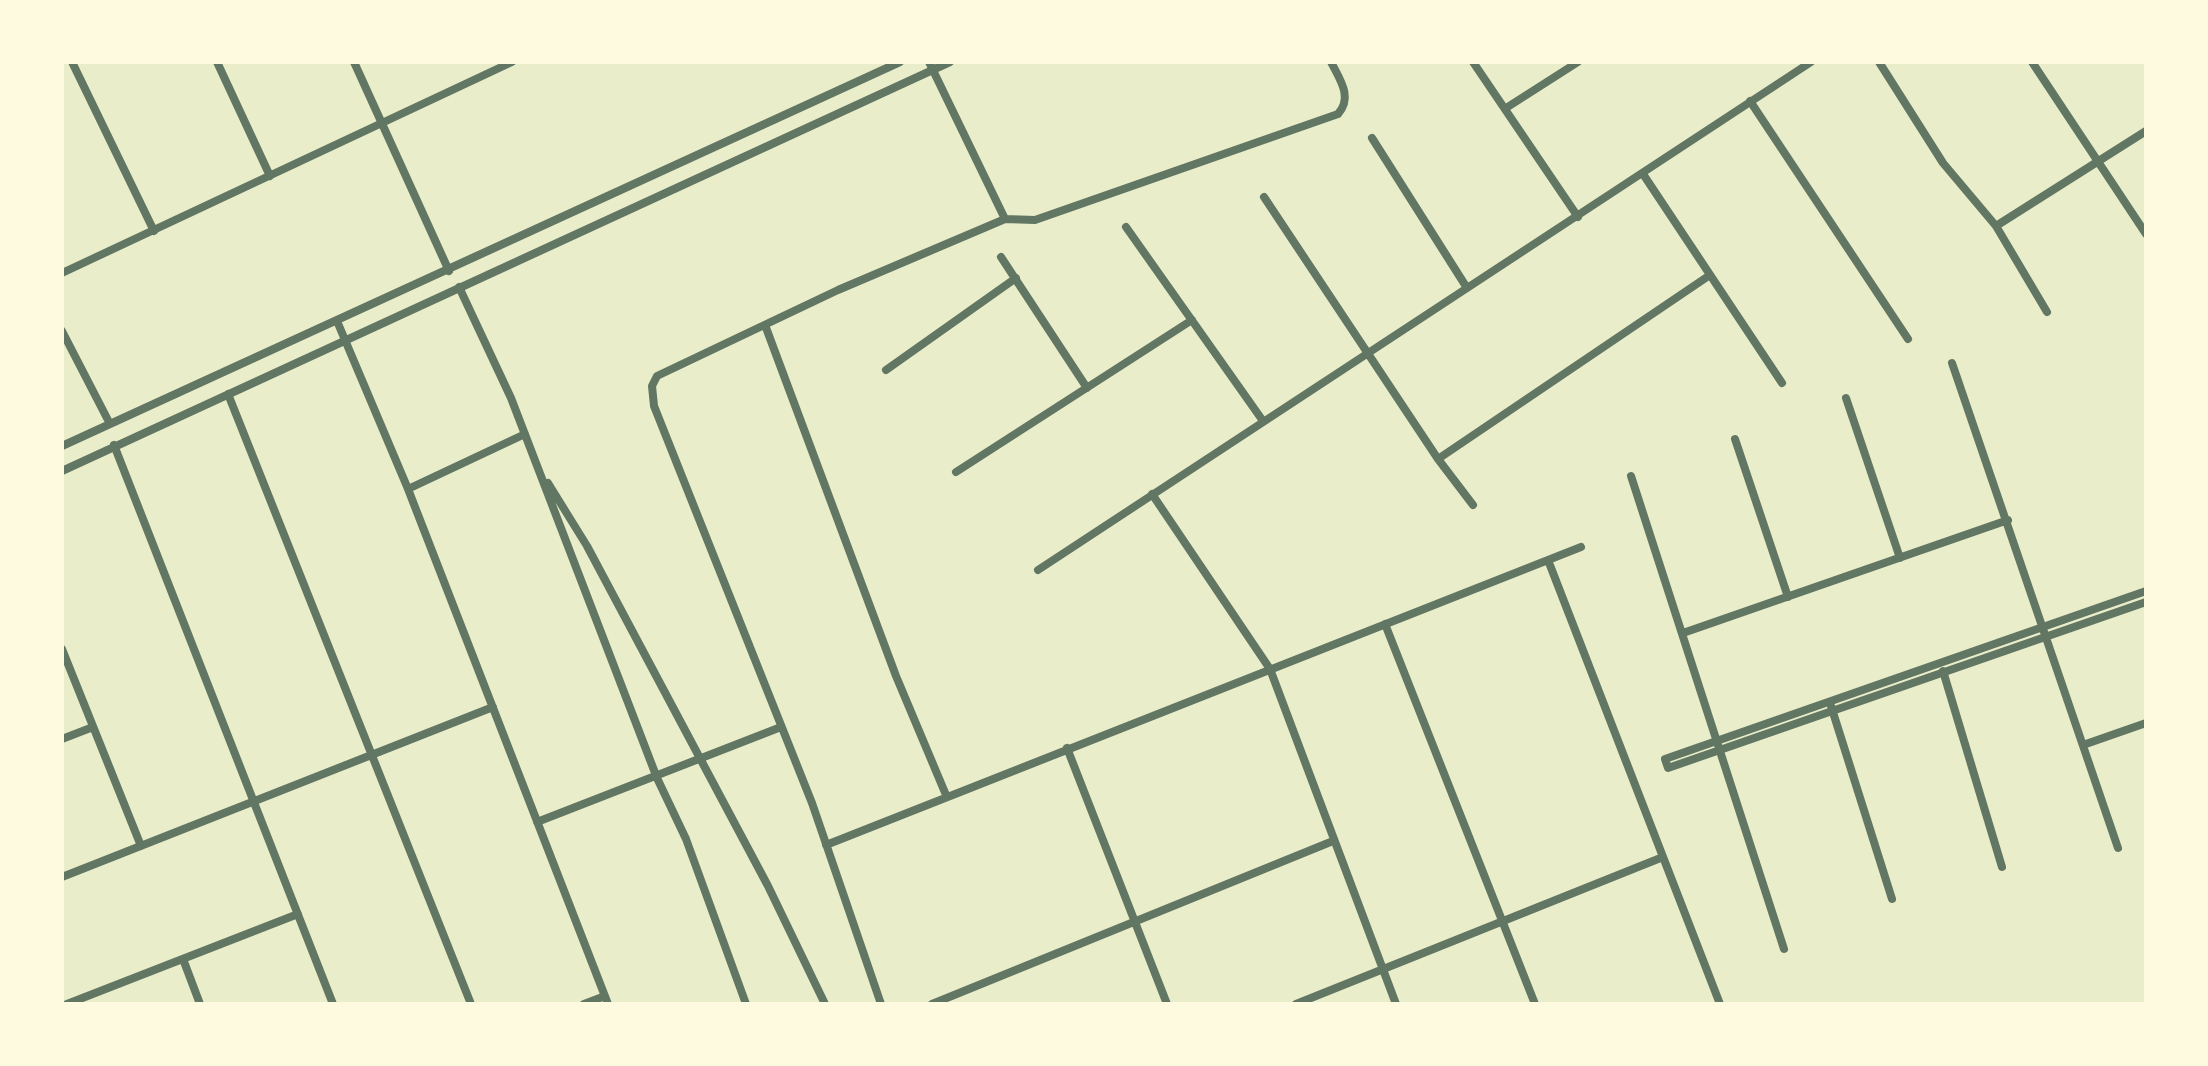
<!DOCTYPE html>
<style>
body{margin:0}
#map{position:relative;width:2208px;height:1066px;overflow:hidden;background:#e9edc9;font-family:"Fira Sans Condensed",sans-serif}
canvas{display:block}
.frame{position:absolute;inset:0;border:64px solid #fefae0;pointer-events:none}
</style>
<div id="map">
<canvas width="2208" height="1066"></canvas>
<div class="frame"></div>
</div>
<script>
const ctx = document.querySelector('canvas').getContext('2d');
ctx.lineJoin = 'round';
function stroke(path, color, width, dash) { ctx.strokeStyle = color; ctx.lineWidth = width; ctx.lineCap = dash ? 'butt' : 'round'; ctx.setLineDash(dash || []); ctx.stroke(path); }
const minor = new Path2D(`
 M72,62L154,231
 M217,62L270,176
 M354,62L449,271
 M929,62L1005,219
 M1473,62L1578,217
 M1879,62L1943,163L1996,226L2047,312
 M2032,62L2146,234
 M1750,101L1908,339
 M1506,108L1578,62
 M1372,138L1467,288
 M1643,174L1782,383
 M1264,197L1438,459L1473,505
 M1996,226L2146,131
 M1126,227L1263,421
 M1001,257L1087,388
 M62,273L512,62
 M459,287L511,398L657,778L686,839L746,1004
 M337,321L408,489L608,1004
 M765,325L896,676L946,795
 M62,331L110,424
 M1952,363L2118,848
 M886,370L1016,278
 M228,394L471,1004
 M1846,398L1900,558
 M1735,439L1788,597
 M114,445L333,1004
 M62,446L900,62
 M1438,459L1710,275
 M62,471L950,62
 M956,472L1192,320
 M1631,476L1784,949
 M548,483L587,546L768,886L825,1004
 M408,489L525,434
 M1152,494L1270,669L1396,1004
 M1548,560L1720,1004
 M1038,570L1811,62
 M2146,591L1665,759L1668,768L2146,602
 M1385,624L1535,1004
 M1683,633L2008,520
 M62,649L141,846
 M1943,671L2002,867
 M1831,706L1892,899
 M62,739L93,727
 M2083,745L2146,723
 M1067,748L1167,1004
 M537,822L781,727
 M826,845L1581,547
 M62,877L493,707
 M183,959L200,1004
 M67,1004L298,914
 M584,1004L605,996
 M881,1004L812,803L654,406L652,386L657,376L838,290L1005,219L1035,220L1338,114C1353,97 1340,80 1331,62
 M932,1004L1333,841
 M1296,1004L1663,857`);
stroke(minor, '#617663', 8);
</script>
